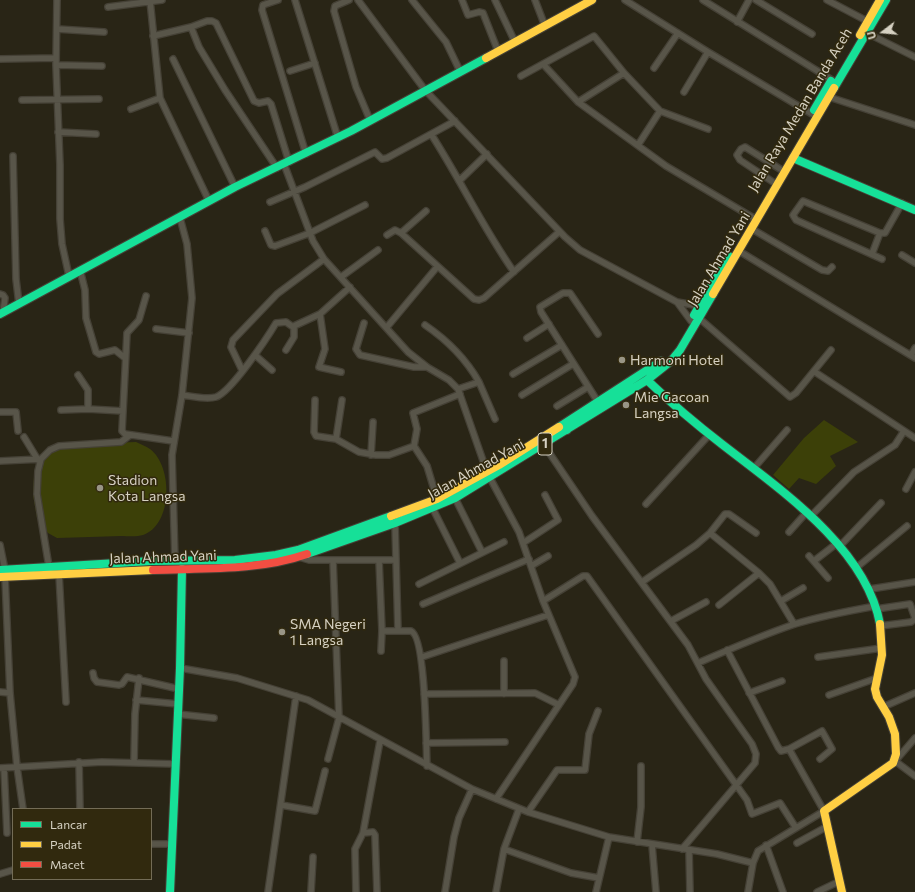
<!DOCTYPE html>
<style>
body{margin:0}
#map{position:relative;width:915px;height:892px;overflow:hidden;background:#292516;font-family:Commissioner,sans-serif}
canvas{display:block}
.legend{position:absolute;left:12px;top:808px;width:140px;height:72px;box-sizing:border-box;background:#31290e;border:1px solid #736c56;margin:0;padding:5px 7px;list-style:none;font-size:12px;color:#d6d1c2}
.legend li{display:flex;align-items:center;gap:8px;height:20px}
.legend b{width:20px;border:1px solid #736c56}
.north{position:absolute;left:863px;top:12px;width:40px;height:40px;-webkit-text-stroke:3px #31290e;paint-order:stroke;rotate:254deg;font-size:11px;font-weight:700;line-height:16px;text-align:center;color:#d6d1c2}
.north::after{content:'';display:block;margin:auto;width:14px;height:18px;background:#d6d1c2;clip-path:polygon(50% 0,100% 100%,50% 72%,0 100%)}
</style>
<div id="map">
<canvas width="915" height="892"></canvas>
<ul class="legend">
<li><b style="height:5px;background:#16e098"></b>Lancar</li>
<li><b style="height:5px;background:#ffcf43"></b>Padat</li>
<li><b style="height:5px;background:#f24e42"></b>Macet</li>
</ul>
<div class="north">U</div>
</div>
<script>
const ctx = document.querySelector('canvas').getContext('2d');
ctx.lineJoin = 'round';
function fillPath(path, color) { ctx.fillStyle = color; ctx.fill(path, 'evenodd'); }
function stroke(path, color, width, dash) { ctx.strokeStyle = color; ctx.lineWidth = width; ctx.lineCap = dash ? 'butt' : 'round'; ctx.setLineDash(dash || []); ctx.stroke(path); }
function drawText(font, color, halo, rows, align = 'center') {
  ctx.font = font + ' Commissioner,sans-serif'; ctx.lineWidth = 3; ctx.setLineDash([]); ctx.textBaseline = 'middle'; ctx.strokeStyle = halo; ctx.fillStyle = color; for (const [text, x, y, turn = 0] of rows) {
    ctx.save(); ctx.translate(x, y); ctx.rotate((+turn || 0) * Math.PI / 180); ctx.textAlign = isNaN(turn) ? turn : align; if (halo) ctx.strokeText(text, 0, 0); ctx.fillText(text, 0, 0); ctx.restore();
  }
}
const green = new Path2D(`
 M824,420L858,442L830,456L836,466L816,484L799,478L789,489L773,475L804,438Z
 M136,442C140,444 146,446 150,449C173,466 173,525 143,535C137,537 127,536 121,536C100,537 79,537 57,538L48,533L37,518L33,495L34,476L38,462L57,445Z`);
const street = new Path2D(`
 M57,0L56,65L60,165V219L62,244L69,276
 M150,0L160,98L209,201
 M278,0L263,5L262,10L306,154
 M295,0L338,138
 M349,0L335,6L334,11L356,87L370,120
 M358,0L425,90L565,237L580,250L677,302L699,306
 M412,0L446,42L460,71
 M462,0L468,15L479,12L483,13L498,51
 M495,0L515,42
 M535,0L545,26
 M625,0L708,52L812,114
 M703,0L832,80
 M756,0L812,34
 M827,0L867,21
 M108,7L162,0
 M737,22L749,0
 M191,27L199,47L225,90L277,168
 M57,29L104,32
 M867,33L915,57
 M153,36L191,27L207,21H212L216,23L254,101L259,103L268,101L271,104L289,162
 M0,59L56,58
 M173,59L235,187
 M543,64L578,102L666,166L757,220
 M56,65L102,66
 M654,68L678,33
 M290,71L315,63
 M624,73L660,111
 M521,76L594,36L624,73L578,102
 M684,92L708,52
 M829,97L915,125
 M22,100L99,99
 M131,109L160,98
 M58,132L96,134
 M431,134C460,179 483,228 514,272
 M638,145L660,111L708,129
 M13,156L16,279L19,304
 M284,164L313,241L324,259L408,352L427,367L449,380L458,389L487,472
 M459,181L487,154
 M773,182L740,160L737,155L741,149L745,147L780,169
 M270,202L305,187L375,152L382,159L387,158L455,121
 M752,229L822,270L828,271L832,267
 M265,231L271,245L275,246L310,233L365,205
 M401,233L426,211
 M387,235L395,230L401,233L474,299L479,300L484,298L559,232
 M739,251L915,358
 M872,254L880,233
 M902,255L915,263
 M882,259L796,220L793,215L803,201L880,233H885L902,203
 M80,270L85,290L86,318L96,352L99,354L115,350L125,358
 M341,277L378,250
 M0,294L3,295L5,298L3,313
 M146,296L139,320L127,333L122,431L125,434L173,441
 M677,302L691,321
 M320,314L325,349L319,367L341,372
 M699,318L790,397L796,393L831,350
 M364,323L356,349L360,355L414,367H427
 M425,325C447,340 466,359 479,382
 M387,327L437,267
 M156,329L189,333
 M598,334L570,293H563L540,307L541,312L598,402
 M527,338L549,324
 M286,350L294,337V326L320,314L350,287
 M255,355L272,370
 M911,355L915,348
 M242,370L231,347L233,340L277,294L324,259
 M815,372L915,438
 M513,374L562,345
 M78,375L88,390V409
 M458,389L479,382L495,419
 M182,395C191,396 206,400 216,397C231,392 267,338 276,323L286,322L293,327
 M522,395L573,364
 M315,400L314,432L316,436L336,439L359,452L376,455H389L414,446
 M557,406L588,387
 M61,410L88,409L123,411
 M0,412H16L18,431
 M24,437L38,460
 M336,439L342,400
 M544,445L592,516L688,645L706,679L752,744L756,754L755,763L682,849
 M414,446L417,429L413,413L460,394
 M414,446L427,466L437,499
 M371,455L373,422
 M0,461L41,459
 M754,468L787,430
 M490,478L519,532L543,601L575,677L573,684L496,799
 M906,489L915,472
 M454,496L482,552
 M646,504L709,435
 M433,509L460,563
 M810,517L854,472L895,445L904,431
 M395,523L398,631
 M789,532L806,513
 M710,533L759,573L770,584L794,624
 M523,543L558,520L545,495
 M0,545L5,570
 M839,547L881,503
 M809,556L828,578
 M299,557L309,560H396
 M379,560L382,631L381,651
 M175,561L172,455L182,395L192,298L187,244L180,218
 M814,561L836,544
 M531,566L548,556
 M49,567L37,494L38,471L41,459L50,450L59,446L121,442L130,435
 M856,568L907,526
 M59,574L66,702
 M5,576L10,693L17,767L23,809
 M642,582L696,545L710,533L725,514H729L756,533
 M419,584L504,542
 M870,589L915,582
 M543,601L583,576H587L747,800L752,814L780,803L796,828
 M781,601L803,588
 M423,604L529,559
 M719,605L759,573
 M876,609L910,604L915,618
 M671,621L706,602
 M880,626L911,622L915,619
 M382,631H411C426,637 426,746 427,766
 M727,650L778,747L781,751L789,749L824,811L758,851L753,863L748,892
 M422,657L548,615
 M818,657L882,648
 M504,661V694
 M698,663C730,649 762,635 795,624C821,616 848,611 876,606
 M180,668L237,678L308,700L472,789L528,812L609,837L717,854L753,863
 M93,673L94,678L97,682L119,685L122,684L127,677L179,689
 M0,692L10,693
 M749,693L782,681
 M424,694L535,693L559,705
 M829,695L877,678
 M136,700L178,704
 M883,707L915,693
 M177,714L214,718
 M426,743L505,742
 M789,749L822,731L832,749L820,759
 M328,759L339,718L333,560
 M897,759L915,738
 M895,761L915,776
 M79,762L80,809
 M134,762L135,714L139,678
 M0,768L102,762L176,764
 M4,768L7,833
 M281,805L315,811L325,771
 M528,812L557,770H585L589,734L598,711
 M363,833L373,832L375,835L377,892
 M637,842L641,807V766
 M797,843L828,826
 M151,844H172
 M652,845L656,892
 M766,845L783,892
 M504,849L571,873L599,878
 M689,850L690,892
 M0,874L13,870
 M268,892L296,696
 M311,892L313,857
 M356,892L355,849L363,833L380,741
 M445,892L454,837L459,818L472,789
 M496,892L504,849L519,809
 M596,892L609,837
 M817,892L840,881`);
const fast = new Path2D(`
 M834,88L886,0
 M814,110L831,81
 M793,158L915,210
 M0,314L235,187L351,131L486,58
 M694,315L729,256
 M647,380C671,403 697,425 723,445C781,490 866,548 880,624
 M563,425L567,430
 M559,427L661,361
 M307,554L395,523L455,498L647,380L671,361L680,350L713,294
 M0,570L151,561L235,560L276,555L298,550L391,516
 M170,892L180,668L182,569`);
const slow = new Path2D(`
 M860,35L880,0
 M486,58L592,0
 M713,294L834,88
 M391,516L437,499L499,465L559,427
 M0,577L153,570
 M842,892L824,811L893,763L896,754L895,734L889,717L877,697L875,689L882,655L880,624`);
const jam = new Path2D(`
 M153,570C204,568 258,571 307,554`);
const markers = [
 [622,360,4,"#999586"],
 [626,405,4,"#999586"],
 [100,488,4,"#999586"],
 [282,632,4,"#999586"]
];
const shields = [
 [545,444,14]
];
const shieldNames = [
 ["1",545,444]
];
const streetNames = [
 ["Jalan Raya Medan Banda Aceh",800,110,-59],
 ["Jalan Ahmad Yani",719,259,-59],
 ["Jalan Ahmad Yani",476,469,-29],
 ["Jalan Ahmad Yani",163,557,-2]
];
const poiNames = [
 ["Harmoni Hotel",630,360],
 ["Mie Gacoan",634,397],
 ["Langsa",634,413],
 ["Stadion",108,480],
 ["Kota Langsa",108,496],
 ["SMA Negeri",290,624],
 ["1 Langsa",290,640]
];
fillPath(green, '#3c4008');
stroke(street, '#454136', 8);
stroke(fast, '#454136', 10);
stroke(slow, '#454136', 10);
stroke(jam, '#454136', 10);
stroke(street, '#585549', 5.5);
stroke(fast, '#16e098', 8);
stroke(slow, '#ffcf43', 8);
stroke(jam, '#f24e42', 8);
for (const [x, y, r, color] of markers) { const dot = new Path2D(); dot.arc(x, y, r, 0, 2 * Math.PI); ctx.fillStyle = color; ctx.fill(dot); stroke(dot, '#31290e', 1.5); }
for (const [x, y, w] of shields) { const box = new Path2D(); box.roundRect(x - w / 2, y - 11, w, 22, 3); ctx.fillStyle = '#31290e'; ctx.fill(box); stroke(box, '#d6d1c2', 1); }
drawText('bold 13px', '#d6d1c2', null, shieldNames);
drawText('14px', '#d6d1c2', '#31290e', streetNames);
drawText('14px', '#d6d1c2', '#31290e', poiNames, 'left');
</script>
